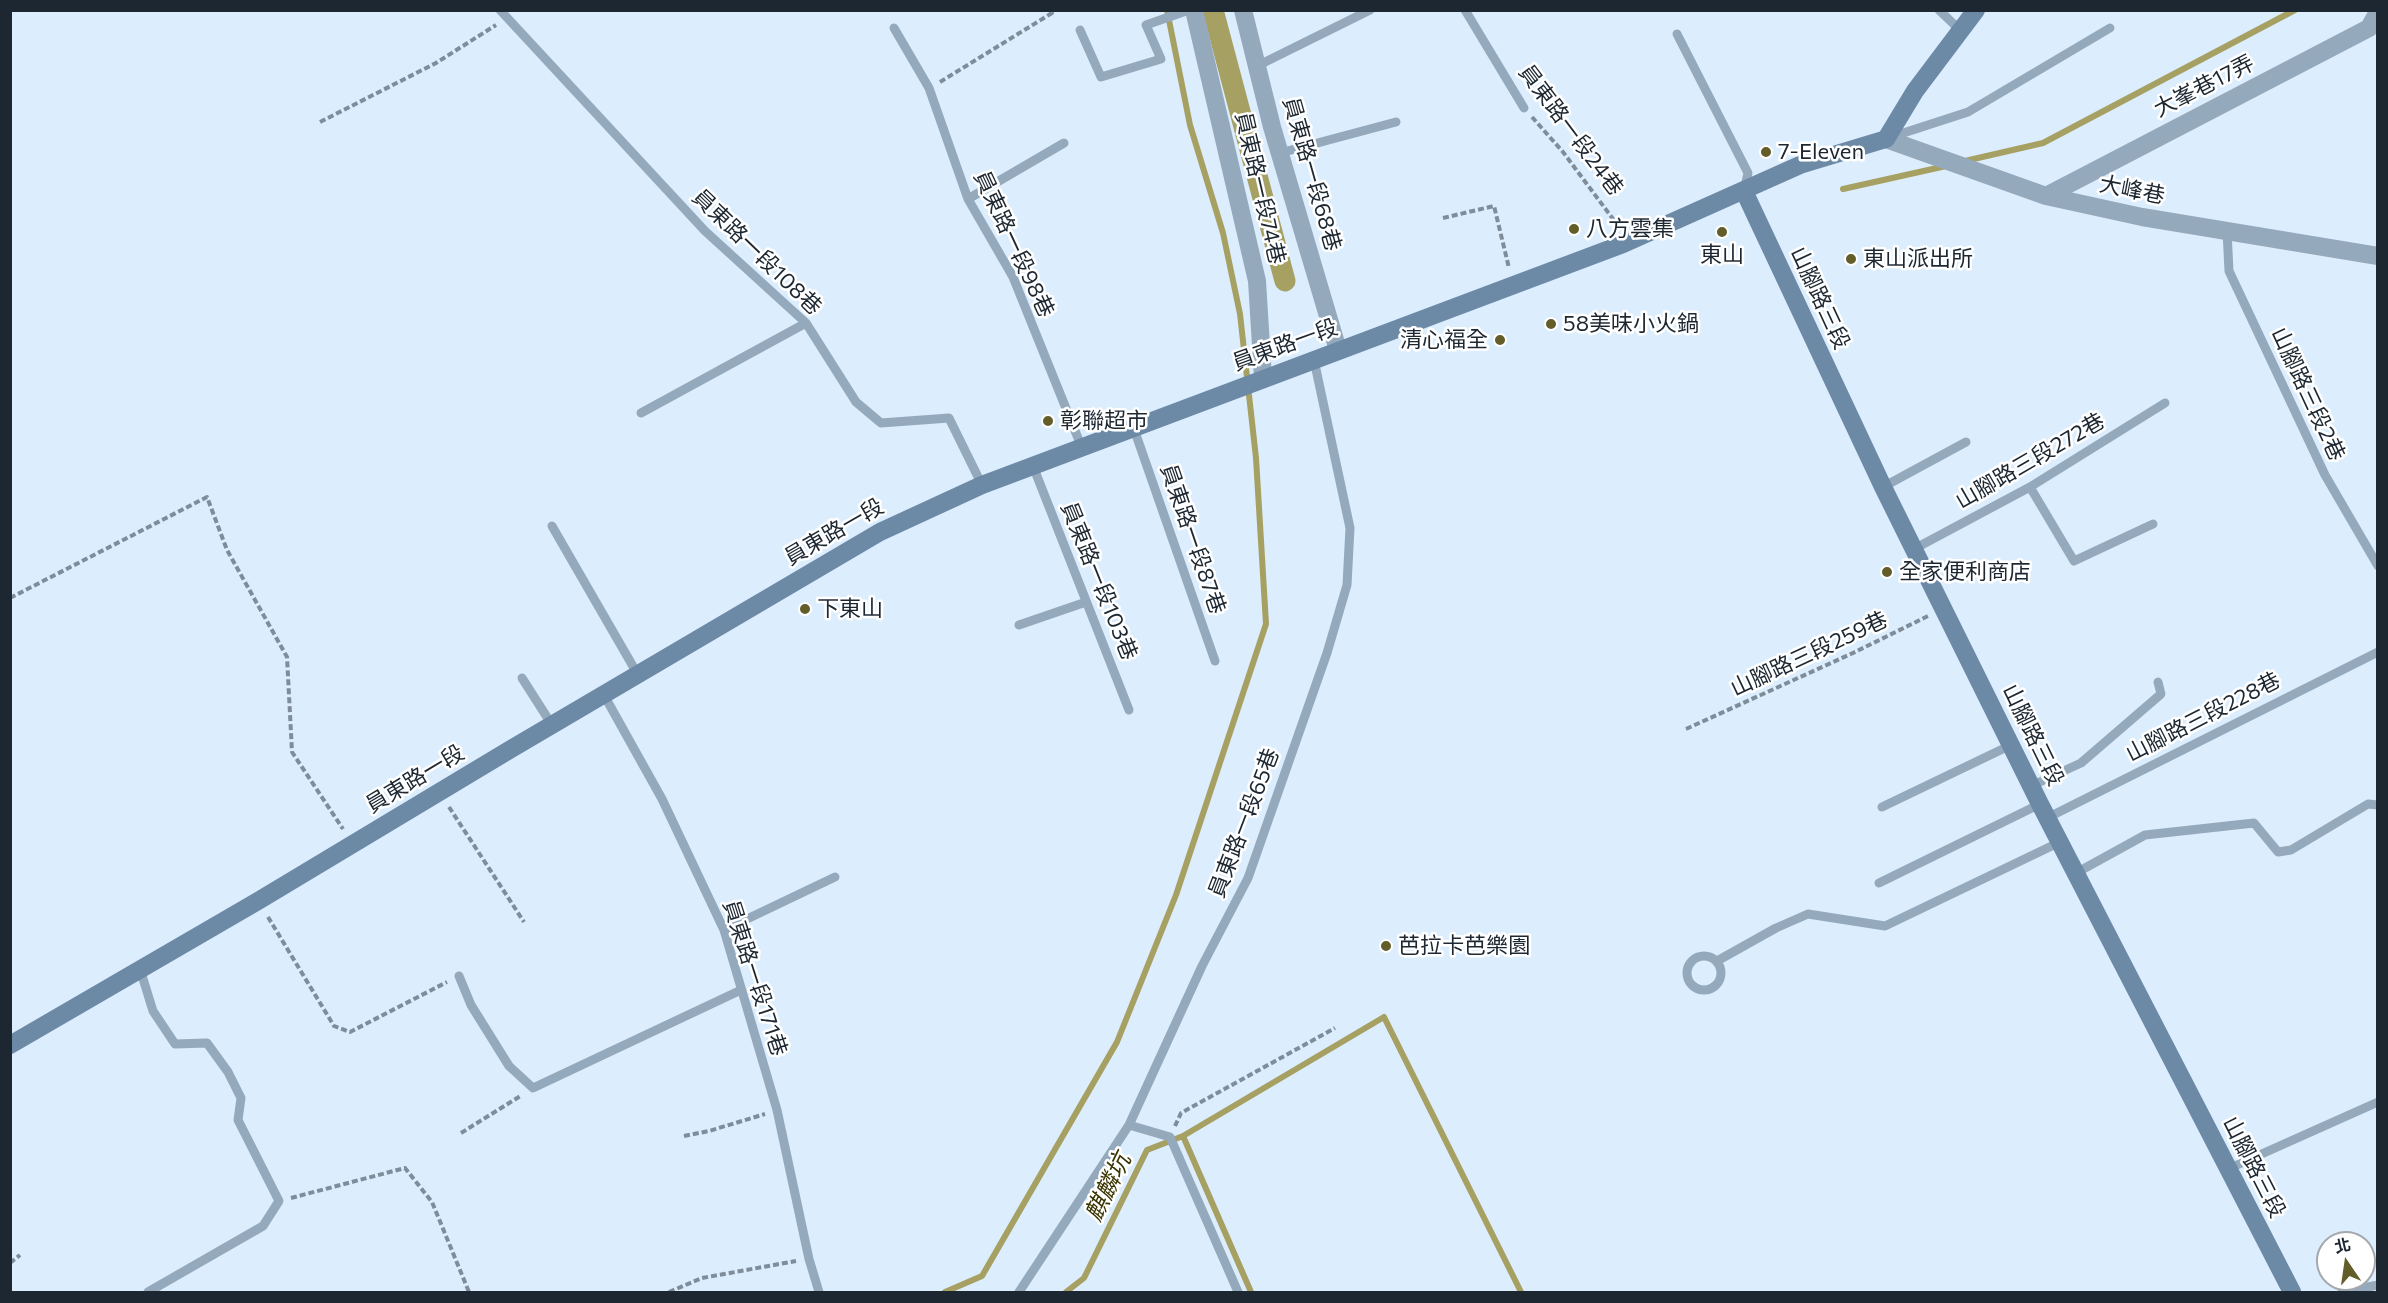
<!DOCTYPE html>
<meta charset="utf-8">
<style>
body{margin:0}
#map{position:relative;width:2388px;height:1303px;overflow:hidden;background:#dcedfd;font-family:Commissioner,"Noto Sans TC",sans-serif}
canvas{display:block}
.frame{position:absolute;inset:0;border:12px solid #1d2731;pointer-events:none}
.north{position:absolute;left:2316px;top:1231px;width:60px;height:60px;box-sizing:border-box;background:#fff;border:2px solid #a5a9ad;border-radius:50%;rotate:347deg;font-size:16px;font-weight:700;line-height:24px;text-align:center;color:#1d2731}
.north::after{content:'';display:block;margin:auto;width:21px;height:27px;background:#625d29;clip-path:polygon(50% 0,100% 100%,50% 72%,0 100%)}
</style>
<div id="map">
<canvas width="2388" height="1303"></canvas>
<div class="frame"></div>
<div class="north">北</div>
</div>
<script>
const ctx = document.querySelector('canvas').getContext('2d');
ctx.lineJoin = 'round';
function stroke(path, color, width, dash) { ctx.strokeStyle = color; ctx.lineWidth = width; ctx.lineCap = dash ? 'butt' : 'round'; ctx.setLineDash(dash || []); ctx.stroke(path); }
function drawText(font, color, halo, rows, align = 'center') {
  ctx.font = font + ' Commissioner,"Noto Sans TC",sans-serif'; ctx.lineWidth = 5; ctx.setLineDash([]); ctx.textBaseline = 'middle'; ctx.strokeStyle = halo; ctx.fillStyle = color; for (const [text, x, y, turn = 0] of rows) {
    ctx.save(); ctx.translate(x, y); ctx.rotate((+turn || 0) * Math.PI / 180); ctx.textAlign = isNaN(turn) ? turn : align; if (halo) ctx.strokeText(text, 0, 0); ctx.fillText(text, 0, 0); ctx.restore();
  }
}
const stream = new Path2D(`
 M1965,161L2043,143L2295,10
 M1843,189L1946,166
 M1183,1136L1384,1017L1521,1292
 M945,1292L982,1276L1117,1042L1176,895L1266,624L1256,458L1240,314L1223,233L1190,125L1167,10
 M1066,1292L1084,1278L1147,1150L1183,1136L1251,1292`);
const canal = new Path2D(`
 M1213,10L1285,281`);
const path = new Path2D(`
 M940,82L1052,13L1050,10
 M1532,117L1563,152L1613,219L1616,227
 M320,122L436,63L496,25
 M1443,218L1494,206L1509,268
 M10,598L207,497L227,550L287,657L292,752L343,829
 M1686,729L1853,653L1928,616
 M449,807L524,922
 M268,917L334,1026L350,1032L447,982
 M1175,1126L1181,1113L1335,1028
 M461,1133L522,1095
 M684,1136L709,1131L765,1114
 M291,1198L405,1168L432,1202L469,1292
 M10,1263L20,1255
 M669,1292L702,1278L796,1261`);
const lane = new Path2D(`
 M500,10L705,231L806,323L856,402L881,423L949,418L982,485
 M1465,10L1524,108
 M1939,10L1961,31
 M894,28L929,88L968,199L1013,277L1082,448
 M1080,30L1101,77L1161,59L1146,25L1189,10
 M1677,34L1748,173L1744,191
 M1257,66L1370,10
 M1891,137L1968,112L2110,28
 M1280,153L1396,122
 M968,199L1064,143
 M2227,231L2229,271L2325,475L2378,566
 M641,413L806,323
 M1134,429L1215,661
 M1033,466L1129,710
 M1883,487L1966,442
 M2030,487L2074,561L2153,524
 M552,526L638,675
 M1914,549L2030,487L2165,403
 M1019,625L1086,602
 M522,678L552,725
 M604,695L662,799L724,930L777,1110L809,1259L819,1292
 M2031,786L2081,763L2161,694L2158,682
 M1882,807L2011,745
 M2047,818L2378,652
 M2076,873L2145,835L2254,823L2278,852L2291,850L2368,804L2378,805
 M1879,883L2040,804
 M724,930L835,877
 M1687 973a17 17 0 1 1 34 0a17 17 0 1 1-34 0Z
 M1717,961L1776,928L1808,914L1885,926L2060,842
 M140,969L153,1011L175,1044L207,1043L228,1072L241,1098L238,1120L279,1201L263,1226L148,1292
 M459,976L471,1005L509,1066L533,1088L741,990
 M1129,1125L1170,1137L1238,1292
 M2228,1169L2378,1102
 M1019,1292L1129,1125L1202,966L1248,878L1327,653L1347,585L1350,528L1314,360
 M2342,1292L2378,1285`);
const street = new Path2D(`
 M1194,10L1257,281L1263,378
 M1243,10L1272,127L1338,350
 M1886,139L2046,196L2142,217L2378,256
 M2046,196L2369,28L2378,12`);
const secondary = new Path2D(`
 M1744,191L1883,487L2040,804L2292,1292
 M10,1045L258,901L511,749L880,532L982,485L1623,244L1800,165L1886,139L1915,91L1976,10`);
const markers = [
 [1766,152,6,"#625d29"],
 [1574,229,6,"#625d29"],
 [1722,232,6,"#625d29"],
 [1851,259,6,"#625d29"],
 [1551,324,6,"#625d29"],
 [1500,340,6,"#625d29"],
 [1048,421,6,"#625d29"],
 [1887,572,6,"#625d29"],
 [805,609,6,"#625d29"],
 [1386,946,6,"#625d29"]
];
const streetNames = [
 ["大峯巷17弄",2204,86,-27],
 ["員東路一段24巷",1571,130,53],
 ["員東路一段68巷",1312,174,74],
 ["員東路一段74巷",1260,188,77],
 ["大峰巷",2132,190,11],
 ["員東路一段98巷",1014,244,65],
 ["員東路一段108巷",757,252,44],
 ["山腳路三段",1820,298,65],
 ["員東路一段",1285,345,-20],
 ["山腳路三段2巷",2308,394,65],
 ["山腳路三段272巷",2030,461,-30],
 ["員東路一段",834,532,-30],
 ["員東路一段87巷",1193,539,71],
 ["員東路一段103巷",1099,581,68],
 ["山腳路三段259巷",1809,654,-25],
 ["山腳路三段228巷",2203,717,-27],
 ["山腳路三段",2033,735,64],
 ["員東路一段",415,779,-31],
 ["員東路一段65巷",1244,823,-69],
 ["員東路一段171巷",755,978,72],
 ["山腳路三段",2254,1167,63]
];
const poiNames = [
 ["7-Eleven",1778,152],
 ["八方雲集",1586,229],
 ["東山",1722,255,"center"],
 ["東山派出所",1863,259],
 ["58美味小火鍋",1563,324],
 ["清心福全",1488,340,"right"],
 ["彰聯超市",1060,421],
 ["全家便利商店",1899,572],
 ["下東山",817,609],
 ["芭拉卡芭樂園",1398,946]
];
const waterNames = [
 ["麒麟坑",1108,1187,-64]
];
stroke(stream, '#a6a063', 6);
stroke(canal, '#a6a063', 21);
stroke(path, '#7f8d9a', 4, [6, 3]);
stroke(lane, '#95a9bd', 9);
stroke(street, '#95a9bd', 18);
stroke(secondary, '#6c89a6', 18);
for (const [x, y, r, color] of markers) { const dot = new Path2D(); dot.arc(x, y, r, 0, 2 * Math.PI); ctx.fillStyle = color; ctx.fill(dot); stroke(dot, '#fff', 2); }
drawText('22px', '#1d2731', '#fff', streetNames);
drawText('22px', '#1d2731', '#fff', poiNames, 'left');
drawText('italic 24px', '#393401', '#fff', waterNames);
</script>
